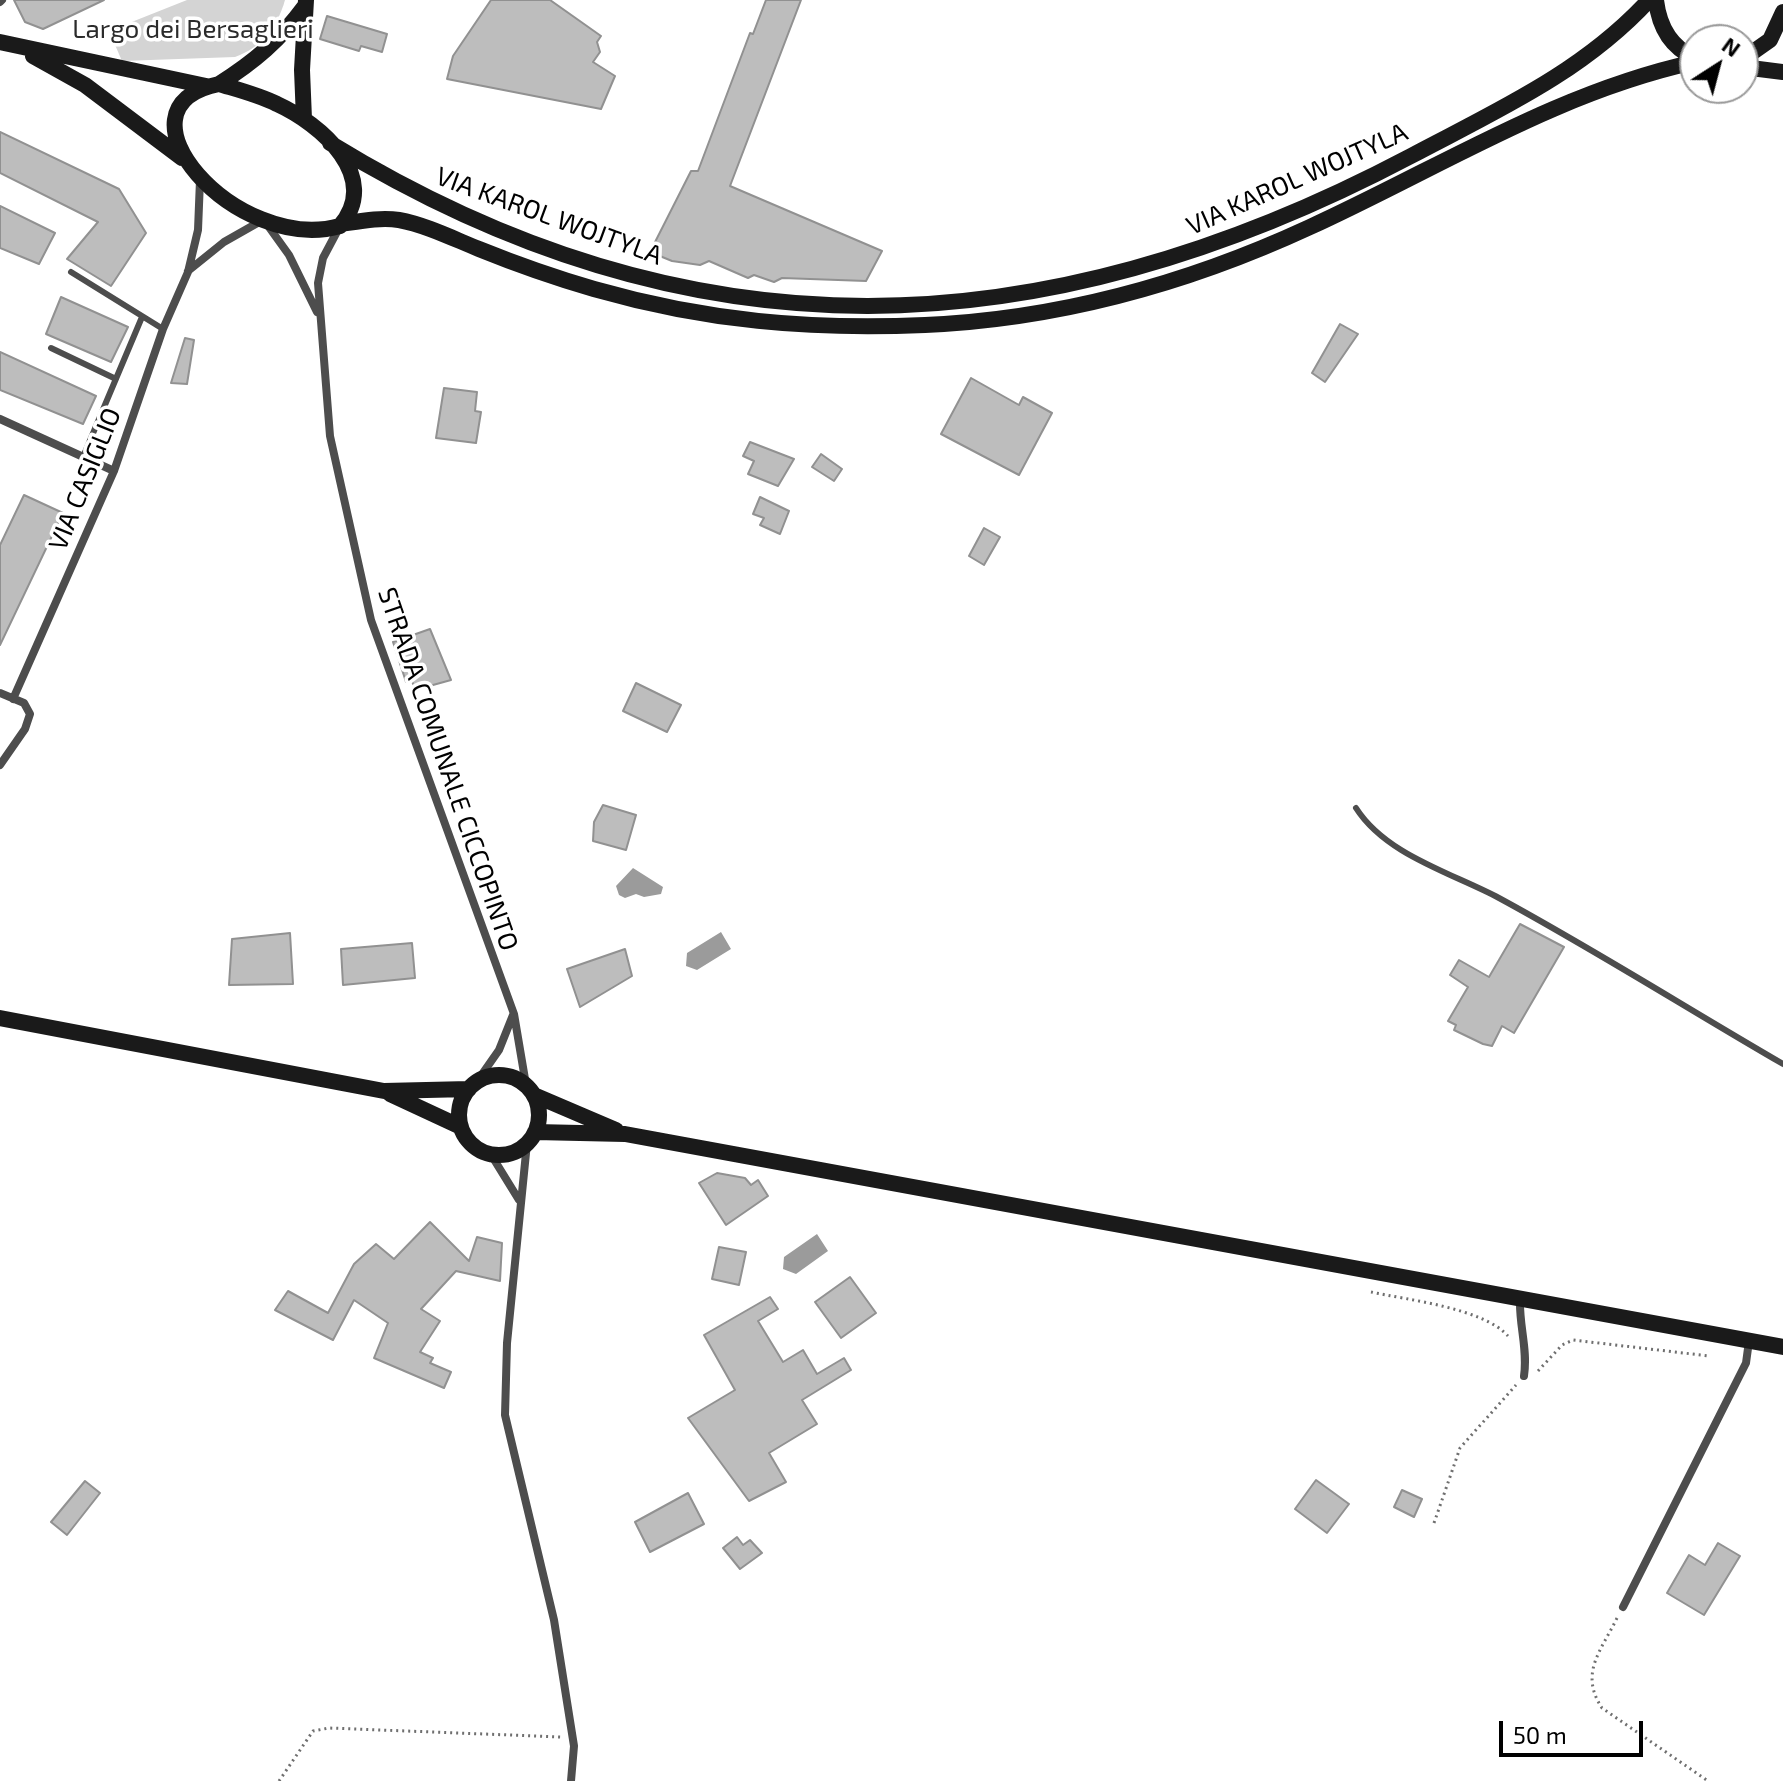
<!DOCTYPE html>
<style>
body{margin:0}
#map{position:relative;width:1783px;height:1781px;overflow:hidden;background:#fff;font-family:"Exo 2",sans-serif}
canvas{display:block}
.north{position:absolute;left:1679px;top:24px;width:80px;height:80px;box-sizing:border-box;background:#fff;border:2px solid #999;border-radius:50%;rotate:36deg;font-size:22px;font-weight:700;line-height:32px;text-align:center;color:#000}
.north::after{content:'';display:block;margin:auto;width:28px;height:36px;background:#000;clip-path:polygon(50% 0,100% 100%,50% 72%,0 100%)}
.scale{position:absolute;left:1499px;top:1721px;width:144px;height:36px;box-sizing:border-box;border:4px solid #000;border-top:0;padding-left:10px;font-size:24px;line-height:28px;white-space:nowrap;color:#000;-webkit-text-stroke:6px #fff;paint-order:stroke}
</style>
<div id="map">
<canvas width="1783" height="1781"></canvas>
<div class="north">N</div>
<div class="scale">50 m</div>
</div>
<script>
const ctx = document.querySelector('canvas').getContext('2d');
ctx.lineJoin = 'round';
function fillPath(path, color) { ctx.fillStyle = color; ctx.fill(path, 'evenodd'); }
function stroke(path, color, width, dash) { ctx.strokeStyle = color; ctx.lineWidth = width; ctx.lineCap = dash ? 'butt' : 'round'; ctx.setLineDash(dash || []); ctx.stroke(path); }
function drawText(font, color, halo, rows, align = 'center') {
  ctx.font = font + ' "Exo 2",sans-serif'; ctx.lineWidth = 7; ctx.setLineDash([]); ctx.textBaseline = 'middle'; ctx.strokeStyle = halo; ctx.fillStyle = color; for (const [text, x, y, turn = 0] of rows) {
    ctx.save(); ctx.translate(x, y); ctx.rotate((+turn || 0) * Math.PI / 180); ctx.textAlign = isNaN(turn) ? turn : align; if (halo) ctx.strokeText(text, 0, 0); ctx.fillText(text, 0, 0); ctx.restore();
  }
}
const green = new Path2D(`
 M187,0H285C277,28 262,47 235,57L122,61L109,31Z`);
const water = new Path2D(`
 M633,868L663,887L661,894L644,897L636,894L625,898L619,895L616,886Z
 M721,932L731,949L697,970L686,966L687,953Z
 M817,1234L828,1251L796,1274L783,1269L784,1257Z`);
const building = new Path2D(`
 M14,0H104L43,29L25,22Z
 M491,0H550L601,36L597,42L600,52L593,62L615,76L601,109L447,79L453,56Z
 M766,0H801L730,186L882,251L866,281L782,278L774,282L754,275L748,278L709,261L700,265L672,261L650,252L691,171H698L750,33L753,34Z
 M327,16L387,34L382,52L361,46L359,51L320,39Z
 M0,132L119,189L146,233L111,286L67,259L98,222L0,173Z
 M0,206L55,233L39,264L0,248Z
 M61,297L128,327L111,362L46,334Z
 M1340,324L1358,334L1325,382L1312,373Z
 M185,338L194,340L187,384L171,383Z
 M0,352L96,396L83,424L0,390Z
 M971,378L1019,405L1023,397L1052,413L1019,475L941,434Z
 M444,388L477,392L475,411L481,412L476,443L436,438Z
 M750,442L794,459L778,486L748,474L754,461L743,456Z
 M821,454L842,469L834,481L812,467Z
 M24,495L63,513L0,645V545Z
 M760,497L789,511L780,534L760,525L764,518L753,514Z
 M984,528L1000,537L984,565L969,556Z
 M430,629L451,680L415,690L412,681L406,682L393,642Z
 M636,683L681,705L667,732L623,711Z
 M603,805L636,815L626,850L593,841L594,822Z
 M1520,924L1564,947L1514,1033L1502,1026L1492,1046L1483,1044L1454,1030L1456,1025L1448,1021L1468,987L1450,975L1459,960L1489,977Z
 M290,933L293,984L229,985L232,939Z
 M412,943L415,978L343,985L341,949Z
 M625,949L632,976L580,1007L567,969Z
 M717,1173L745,1178L751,1185L758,1180L768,1196L726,1225L699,1183Z
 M430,1222L469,1261L477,1237L502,1243L500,1281L456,1271L421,1309L440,1321L420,1352L433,1358L430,1363L451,1372L444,1388L374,1358L388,1323L354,1300L333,1340L275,1310L288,1291L328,1313L354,1264L376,1244L394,1259Z
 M719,1247L746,1252L739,1285L712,1279Z
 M850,1277L876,1313L841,1338L815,1302Z
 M770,1297L778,1309L758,1321L783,1362L803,1350L817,1374L844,1358L851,1370L802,1400L817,1424L769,1453L786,1482L749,1501L688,1418L735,1390L704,1335Z
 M1316,1480L1349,1504L1327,1533L1295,1509Z
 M85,1481L100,1493L67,1535L51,1522Z
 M1402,1490L1422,1499L1414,1517L1394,1507Z
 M688,1493L704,1524L650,1552L635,1522Z
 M737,1537L743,1545L750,1540L762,1553L740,1569L723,1548Z
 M1718,1543L1740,1556L1704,1615L1667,1593L1689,1555L1705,1565Z`);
const path = new Path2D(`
 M1371,1292C1408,1300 1483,1308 1508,1336
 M1538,1371L1562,1345L1573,1340L1709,1356
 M1434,1523L1460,1448L1516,1385
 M1617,1618C1601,1651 1579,1673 1602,1708L1708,1781
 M279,1781L313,1731L329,1728L561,1737`);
const lane = new Path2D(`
 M71,272L163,329
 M51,348L116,379
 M83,457L142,317
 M1356,808C1386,855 1452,873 1499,898C1595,950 1688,1009 1783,1064`);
const street = new Path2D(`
 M0,2L2,0
 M266,223L289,255L317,312
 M340,226L323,258L318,283L330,436L371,620L514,1014L526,1085
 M188,271L224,242L261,221
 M0,419L114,471
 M0,693L24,703L30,714L25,729L0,765
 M13,699L114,471L163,329L188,272L198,230L200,180
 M478,1080L499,1050L513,1015
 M527,1143L507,1343L505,1415L554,1620L574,1746L571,1781
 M490,1153L519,1200
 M1520,1299C1519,1326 1528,1349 1524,1376
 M1623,1607L1746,1363L1749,1341`);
const secondary = new Path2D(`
 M1656,0C1659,26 1670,47 1695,58
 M0,42L206,86
 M33,56L85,85L182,158
 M1743,59L1770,40L1783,12
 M1743,67L1783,72
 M219,84C239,90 259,95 277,104C321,124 382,177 340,226C237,255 104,107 219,84Z
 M219,84C254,62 280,40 305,6
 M304,119L302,70L306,0
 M330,143C692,365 1042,351 1411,156C1496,111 1583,72 1649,0
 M342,224C361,221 381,217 399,220C426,225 454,239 479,249C516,264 556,278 594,289C706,321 809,330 925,325C1059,319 1189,283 1310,227C1437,169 1557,92 1695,62
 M0,1018L384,1091L469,1089
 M459 1115a40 40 0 1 1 80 0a40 40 0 1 1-80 0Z
 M390,1094L461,1127
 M534,1095L616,1130
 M535,1132L625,1134L1783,1347`);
const parkNames = [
 ["Largo dei Bersaglieri",193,29]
];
const streetNames = [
 ["VIA KAROL WOJTYLA",1297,179,-24],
 ["VIA KAROL WOJTYLA",549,216,20],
 ["VIA CASIGLIO",85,479,-68],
 ["STRADA COMUNALE CICCOPINTO",448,769,71]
];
fillPath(green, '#d4d4d4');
fillPath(water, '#9b9b9b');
fillPath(building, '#bdbdbd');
stroke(building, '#919191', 2);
stroke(path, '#6f6f6f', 3, [2, 4]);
stroke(lane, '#4d4d4d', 6);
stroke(street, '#4d4d4d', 8);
stroke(secondary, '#1a1a1a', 16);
drawText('26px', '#2b2b2b', '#fff', parkNames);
drawText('26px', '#000', '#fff', streetNames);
</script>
